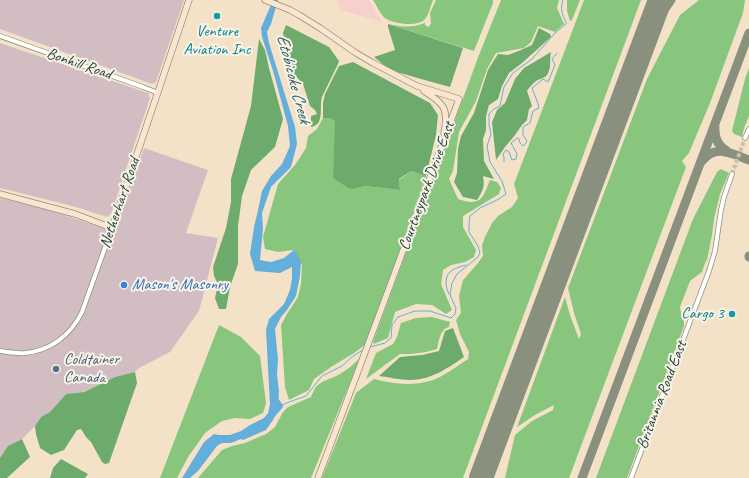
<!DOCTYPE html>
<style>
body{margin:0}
canvas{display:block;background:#f4e2c8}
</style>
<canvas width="749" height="478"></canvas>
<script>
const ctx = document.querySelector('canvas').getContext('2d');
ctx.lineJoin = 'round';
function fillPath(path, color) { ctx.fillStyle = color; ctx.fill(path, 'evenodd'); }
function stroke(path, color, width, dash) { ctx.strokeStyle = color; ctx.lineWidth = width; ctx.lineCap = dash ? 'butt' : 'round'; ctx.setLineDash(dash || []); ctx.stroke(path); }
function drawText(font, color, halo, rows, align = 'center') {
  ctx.font = font + ' Caveat,sans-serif'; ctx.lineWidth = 4; ctx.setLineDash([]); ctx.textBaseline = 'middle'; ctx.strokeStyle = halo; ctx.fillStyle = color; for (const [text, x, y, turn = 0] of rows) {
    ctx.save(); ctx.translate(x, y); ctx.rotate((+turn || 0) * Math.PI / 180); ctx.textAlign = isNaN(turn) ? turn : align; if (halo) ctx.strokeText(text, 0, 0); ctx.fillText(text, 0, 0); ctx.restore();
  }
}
const built = new Path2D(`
 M337,0H369L382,22L341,10Z`);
const industrial = new Path2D(`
 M0,0H184L156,82L152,84L0,29Z
 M0,43L148,93L150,98L111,214L107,217L76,207L0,188Z
 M144,148L208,170L186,233L218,238L199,311L170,352L139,368L135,372L115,377L83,392L66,394L50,412L41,417L35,426L22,439L8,446L0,458V198L44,208L102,228L115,231Z`);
const green = new Path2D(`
 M373,0H433C431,5 428,17 424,20C417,27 393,24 385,18C380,14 377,6 373,0Z
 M436,0H493V3L474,51L388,24C401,27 412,28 425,23V25L429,27L431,23L430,13Z
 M501,0H559L557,8L564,24L555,32L538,26L531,42L524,48L496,53L487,69L476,101L459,132L453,171L449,179L458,199C481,207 483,198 490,180L497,182L501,188L499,194L463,216V227L476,250L474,257L465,262L451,265L443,270L441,284L452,310L446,314L432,305L416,304L395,312L388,338L374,344L373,342L479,55Z
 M567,0H580L572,20L570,21L567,11Z
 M584,0H641L463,478H322L356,393L374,379C392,384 412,386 430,381C442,378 457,366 468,359L469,352L460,334L456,320L461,313L459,296L463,280L478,263L483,256L482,245L485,237L492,223L498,216L512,207L518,198L514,184Z
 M699,0H745L743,13L710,103L689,153L682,161L686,167L569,478H505L515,435L532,421L553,410L554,405L535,415L517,427L565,297L570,315L579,339L581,334L574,313L568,288L647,79L680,15Z
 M749,68V116L744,128L742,137L734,134L732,131L745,79Z
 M323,118H330L336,121L333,178L357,188L365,186L400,190L399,180L411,171L426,176L366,344L354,353L331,367L314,379L309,390L289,400L285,387L281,325L287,314L298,297L301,284L302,265L293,250L278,252L265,249L263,237L278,184L295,165L306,148L308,136L317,129Z
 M721,169L729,173L720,194L714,219L712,235L707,260L705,263L702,272L690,281L680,307L681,313L684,322V326L627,478H596L693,219L717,172Z
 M432,317L450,322L449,327C440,329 439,341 437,349L426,352L411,354H400L366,379L376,353L393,344L397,337L401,323L416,318Z
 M219,325L241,337L260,356L266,403L263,413L250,419L235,418L222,421L205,433L188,457L177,478H160Z
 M360,358L311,478H198L222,450L232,446L245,443L266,434L275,427L283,412L288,407L311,397C312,394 314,391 315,388C321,380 332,379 340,374C348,369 354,364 360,358Z`);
const forest = new Path2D(`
 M388,24L463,48L450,87L421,79L390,70L374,57L395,50L388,27Z
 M286,25L329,47L339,61L338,64L322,97C319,107 325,125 311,127V116L317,114L315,110L310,106L303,84L293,73L283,33Z
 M539,28L550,34L551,37L522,63L509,73L502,86L498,99L489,105L486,116V130L483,139L484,161L494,179L483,176C485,186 483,191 477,200L463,197L454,182L457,173L458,149L461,136L474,113L488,70L498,54L508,55L521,50L532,45Z
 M259,39L265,50L269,68L283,119L275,147L251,170L242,196L238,226V264L230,287L226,309H219L215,298L218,284L214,276L213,267L226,228L231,202V179L251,106Z
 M551,52C549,60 552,68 547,75C545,78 539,79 536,81C532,84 529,88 527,91L532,106L529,109L527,120L522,125L515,135L505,147L496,160L492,122L497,110L505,103L515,79L524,68Z
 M353,62L430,103L438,115L436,135L426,176L411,171L399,179L400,190L365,186L357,188L350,189L333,178L335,121L330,118H323V103L325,94L339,66Z
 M453,328L464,357C448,368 431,380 410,380C400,380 389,377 379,376L400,357L422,355L439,351L445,331Z
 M135,372L137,383L109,463L105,464L102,462L91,442L86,437L81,429L77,430L64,450L51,455L40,448L36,434L35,426L41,417L50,412L66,394L84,392L115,377Z
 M22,439L30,457L7,478H0V458L8,446Z
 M61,459L88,474L85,478H50L53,468Z`);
const water = new Path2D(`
 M273,0H278L271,24L267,32L269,43L295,127L297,144L291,167L271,187L262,213L263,229L260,260L271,262L284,258L294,250L301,261L300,276L296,296L287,310L281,317L275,329L278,360L277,374L279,391L278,409L273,420L266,430L243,440L241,439L231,443H222L217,446L198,471L190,478H182L204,442L214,434L219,435H230L241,431L250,425L264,418L268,413L270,405L266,330L269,319L284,304L290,290L292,278V267L280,273L255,271L250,254L254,227L258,210L262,191L271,176L282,164L290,146L288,126L274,74L262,37L261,28Z`);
const stream = new Path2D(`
 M504,162V157L503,154L506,150L509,152L512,160L516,159L517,154L511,143L517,138L519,139L520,143L523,146L525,144L527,141L523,135V127L530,123L533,111L539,108C538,102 534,94 532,88L543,79L548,82L555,65L552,59L557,53
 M449,294C447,290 446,286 446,281C447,270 456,268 466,265
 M370,347L385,343L391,338L392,325L398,317L415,311H430L451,318L455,314L456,308L450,295L452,283L457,274L478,257L480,253L478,246L469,232V224L470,216L480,208L499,199L506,194L502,181L490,162L487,146L491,134L489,124V114L494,109L500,106L504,87L513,73L532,59L555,33L566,24V22C562,14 560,9 563,0
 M280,406L289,402L306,396L322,376L342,366L353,356L363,350`);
const river = new Path2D(`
 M273,414L280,406L274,398`);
const taxiway = new Path2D(`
 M639,55C648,36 658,17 671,0
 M715,127C714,138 718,146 727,151
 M702,161C716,143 732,154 749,160
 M749,257V256
 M484,478L489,456
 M582,478L749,33`);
const runway = new Path2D(`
 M481,478L660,0`);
const streetTunnel = new Path2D(`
 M732,174L745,138`);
const street = new Path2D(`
 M0,36L143,87L158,93
 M745,138L749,129
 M0,351C8,352 17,354 25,353C50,351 71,335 82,312L112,228
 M631,478L709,271L715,251L721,210L724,197L732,174`);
const secondary = new Path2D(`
 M265,0L290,10L299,15L320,28L356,53L373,63L417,86L459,99L394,275L318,478
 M424,91C444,104 449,108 444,133
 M0,194L75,214L112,228L189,0`);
const markers = [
 [217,16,4,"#0f9aa8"],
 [124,285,4,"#3f7fe0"],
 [732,314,4,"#0f9aa8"],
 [56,369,4,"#5c6f8a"]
];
const cultureNames = [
 ["Venture",217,32],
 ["Aviation Inc",217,50],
 ["Cargo 3",724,314,"right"]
];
const streetNames = [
 ["Bonhill Road",79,64,19],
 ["Courtneypark Drive East",427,186,-70],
 ["Netherhart Road",120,203,-71],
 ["Britannia Road East",662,395,-69]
];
const shopNames = [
 ["Mason's Masonry",132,285]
];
const serviceNames = [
 ["Coldtainer",64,360],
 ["Canada",64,378]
];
const waterNames = [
 ["Etobicoke Creek",293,79,75]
];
fillPath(built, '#f7d0cb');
fillPath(industrial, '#d2bec2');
fillPath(green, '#87c67c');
fillPath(forest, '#6dab6c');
fillPath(water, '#64aedc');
stroke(stream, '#64aedc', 1);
stroke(river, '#64aedc', 6);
stroke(taxiway, '#8a907e', 9);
stroke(runway, '#8a907e', 24);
stroke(streetTunnel, '#c9c1aa', 4, [4, 2]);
stroke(street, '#8a907e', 5.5);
stroke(secondary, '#8a907e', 7);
stroke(street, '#fff', 4);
stroke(secondary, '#fce5cf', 5.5);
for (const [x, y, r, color] of markers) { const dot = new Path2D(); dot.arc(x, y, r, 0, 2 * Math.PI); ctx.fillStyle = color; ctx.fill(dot); stroke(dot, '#f7f3e8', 1.5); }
drawText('16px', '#0d838f', '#f7f3e8', cultureNames);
drawText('16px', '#1f3d34', '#f7f3e8', streetNames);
drawText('16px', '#366cbe', '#f7f3e8', shopNames, 'left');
drawText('16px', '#4e5e75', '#f7f3e8', serviceNames, 'left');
drawText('italic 17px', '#30595e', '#f7f3e8', waterNames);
</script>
